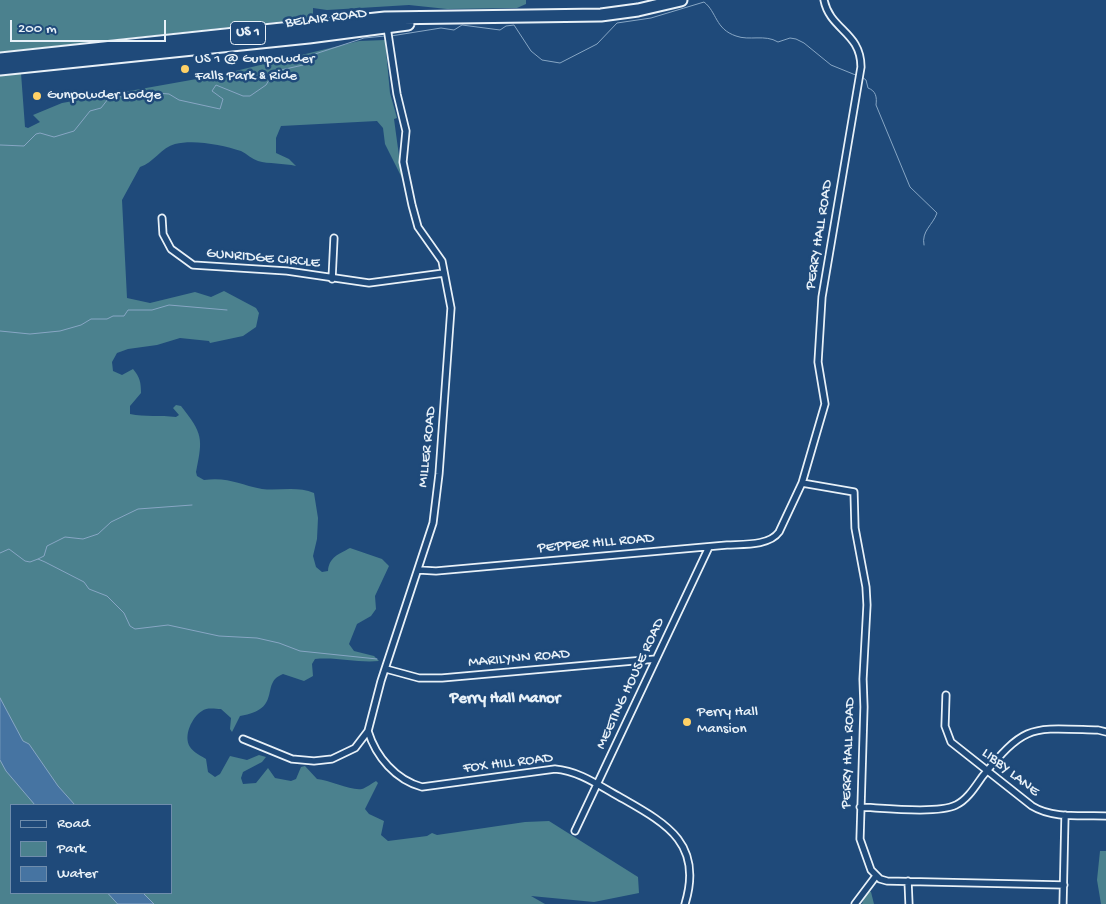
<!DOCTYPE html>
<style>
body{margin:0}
#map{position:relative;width:1106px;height:904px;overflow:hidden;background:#1f4a7a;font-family:"Gochi Hand",sans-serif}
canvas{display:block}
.legend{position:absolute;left:10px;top:804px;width:162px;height:90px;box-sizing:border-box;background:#1f4a7a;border:1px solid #6f8dac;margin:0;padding:6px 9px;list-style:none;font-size:15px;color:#e8f1f8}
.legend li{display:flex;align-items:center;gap:10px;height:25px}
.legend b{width:25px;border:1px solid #6f8dac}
.scale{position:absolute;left:10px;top:20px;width:156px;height:22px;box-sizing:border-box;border:2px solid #e8f1f8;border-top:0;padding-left:6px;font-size:15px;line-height:18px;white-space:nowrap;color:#e8f1f8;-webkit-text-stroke:4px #1f4a7a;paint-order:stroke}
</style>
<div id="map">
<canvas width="1106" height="904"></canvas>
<ul class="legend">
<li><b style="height:6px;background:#1f4a7a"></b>Road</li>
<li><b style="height:14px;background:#4b818e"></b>Park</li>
<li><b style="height:14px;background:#4674a2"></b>Water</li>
</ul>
<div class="scale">200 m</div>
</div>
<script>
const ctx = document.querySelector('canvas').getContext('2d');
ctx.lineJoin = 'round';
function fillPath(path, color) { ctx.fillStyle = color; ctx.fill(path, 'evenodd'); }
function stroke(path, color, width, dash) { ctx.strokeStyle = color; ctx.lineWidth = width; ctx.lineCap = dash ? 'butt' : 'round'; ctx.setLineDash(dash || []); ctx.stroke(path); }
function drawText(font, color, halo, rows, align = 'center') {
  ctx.font = font + ' "Gochi Hand",sans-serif'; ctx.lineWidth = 5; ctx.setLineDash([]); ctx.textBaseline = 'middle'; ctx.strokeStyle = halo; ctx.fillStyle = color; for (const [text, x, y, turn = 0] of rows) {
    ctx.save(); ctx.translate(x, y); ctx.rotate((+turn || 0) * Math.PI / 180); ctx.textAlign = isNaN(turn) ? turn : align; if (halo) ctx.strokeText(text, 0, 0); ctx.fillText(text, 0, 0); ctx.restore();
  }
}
const green = new Path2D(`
 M0,0H526V4L517,8L447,9L409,5L327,10L313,8V18L0,52Z
 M385,40L390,93L397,118L394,119L402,178L385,144L383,128L377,121L281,126L276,138V153L289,159L296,166C284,163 268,164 258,161C252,159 247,154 241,151C223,145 194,139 175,144C162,147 153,163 140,167L122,200L127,298L150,303L195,292L211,297L224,291L256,308L259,313L256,327L243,336L210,343L209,341L180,338L157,345L128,349L117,353L112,362L113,371L122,375L133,369C140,377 141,383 141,393L130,406V414C145,417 160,415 176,417L179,415L173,408L176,405L181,406C203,434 203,438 196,472L197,476L204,480C230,477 239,485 262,489C279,491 298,486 314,493L318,518L317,539L313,556L316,567L322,572L328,571C329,557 339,554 350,548L382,559L389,566L375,596L376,609L371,616L357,624L349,644L354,651L374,656L379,661C357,663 338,657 315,659L312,664L313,676L304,681L283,674C259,683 284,709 240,716L232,732L230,729L231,718L221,709C215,709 207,707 202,711C192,717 183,736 190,747C193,752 201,756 206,759L208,772L215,777L220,774L230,756L247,760L259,755L266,757L262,762L243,772L241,778L243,784L256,783L268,768L275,778L291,781L296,779L301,767L305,766L317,779C330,780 351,791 362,789C366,788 372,783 376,781L378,783L365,809L369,814L384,821L381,835L388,841L427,836L432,833L437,835L525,822L549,821L638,877L639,893L594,902L531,896L545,904H0V75L21,73L25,127L28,128L40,122L33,115L62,103L219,75L359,41ZM11,805H171V893H11Z
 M1100,851H1106V904H1101L1097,880Z
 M867,890L871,892L874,904H862Z`);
const water = new Path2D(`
 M0,698L23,741L29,744L58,786L75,805H35L6,771L0,760Z
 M108,893H143L154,904H118Z`);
const stream = new Path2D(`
 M391,36L441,28L454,30L462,25L500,30L506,26L514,25L531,51L542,60L560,63L597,44L617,23L651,18L704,2C717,12 715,29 736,36C749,41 765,34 778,42L790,38L796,39L804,43L831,65L858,76
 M862,77L866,80L868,88C876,91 877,97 876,105L910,187L937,213C933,225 921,231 924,245
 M0,145L24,146L36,134L40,133L54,137L74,131L90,111L101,108L108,99L116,96L134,99L157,93L169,94L179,100L220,109L223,99L212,91L216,85L243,96H250L266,85L271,77L281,70L303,65L315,54L364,38L385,36
 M0,331L30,334L60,331L81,325L91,319H107L113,316H124L128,310H152L169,305L227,310
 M0,553L9,549L25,561L30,562L38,559L45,562L84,582L89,589L107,596L124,613L130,626L135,629L168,625L219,636L257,638L279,643L300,651L377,659
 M38,559L44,556L47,546L65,537L83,539L98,534L111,522L138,509L192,505`);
const street = new Path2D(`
 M162,218L163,234L171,249L193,265L287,271L369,283L444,273
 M332,279L334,238
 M802,483L854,492L855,528L866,587L867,605L863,679L864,707L860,839L871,870L880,879L887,881L1064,885
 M419,570L436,571L727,545C743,544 769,546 779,532L802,483L825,404L818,362L822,297L861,67C861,32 830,30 824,0
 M386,669L419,678H442L656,659
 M946,695L945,726L951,742L1032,806C1053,819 1082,815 1106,816
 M368,731C376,757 396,780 422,787L555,769C579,771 598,785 618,796C665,823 704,842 685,904
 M243,739L292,759L314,761L332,759L355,748L368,731L381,681L433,523L439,474L451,308L442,261L418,227L412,205L403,162L406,131L397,94L387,27
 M860,807C883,808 938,814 956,805C967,800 975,787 982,777C1026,723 1030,728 1098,730L1106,732
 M575,831L709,547
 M908,881L909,904
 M855,904L876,876
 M1063,904L1065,815`);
const highway = new Path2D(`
 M0,59L385,18L601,15L638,10L681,0
 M0,69L309,37L408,24`);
const markers = [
 [185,69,5,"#ffd166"],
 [37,96,5,"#ffd166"],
 [687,722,5,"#ffd166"]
];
const shields = [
 [248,33,35]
];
const shieldNames = [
 ["US 1",248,33]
];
const streetNames = [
 ["BELAIR ROAD",326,19,-7],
 ["PERRY HALL ROAD",820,235,-81],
 ["GUNRIDGE CIRCLE",263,259,5],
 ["MILLER ROAD",428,447,-84],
 ["PEPPER HILL ROAD",596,544,-5],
 ["MARILYNN ROAD",519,659,-5],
 ["MEETING HOUSE ROAD",631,684,-65],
 ["PERRY HALL ROAD",849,753,-88],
 ["FOX HILL ROAD",508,764,-7],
 ["LIBBY LANE",1010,773,38]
];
const poiNames = [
 ["US 1 @ Gunpowder",195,60],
 ["Falls Park & Ride",195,77],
 ["Gunpowder Lodge",47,96],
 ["Perry Hall",697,713],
 ["Mansion",697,730]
];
const neighbourhoodNames = [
 ["Perry Hall Manor",505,700]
];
fillPath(green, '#4b818e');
fillPath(water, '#4674a2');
stroke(water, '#87a6c4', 1);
stroke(stream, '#87a6c4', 1);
stroke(street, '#e8f1f8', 9);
stroke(highway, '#e8f1f8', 15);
stroke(street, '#1f4a7a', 5.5);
stroke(highway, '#1f4a7a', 11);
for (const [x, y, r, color] of markers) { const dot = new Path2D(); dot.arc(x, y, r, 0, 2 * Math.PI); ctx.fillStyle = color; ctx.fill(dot); stroke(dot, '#1f4a7a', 2); }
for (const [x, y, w] of shields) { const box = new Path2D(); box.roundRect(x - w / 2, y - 11.5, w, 23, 4); ctx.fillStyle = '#1f4a7a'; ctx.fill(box); stroke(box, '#e8f1f8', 1); }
drawText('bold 14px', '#e8f1f8', null, shieldNames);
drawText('15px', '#e8f1f8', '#1f4a7a', streetNames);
drawText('15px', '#e8f1f8', '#1f4a7a', poiNames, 'left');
drawText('bold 16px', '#e8f1f8', '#1f4a7a', neighbourhoodNames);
</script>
